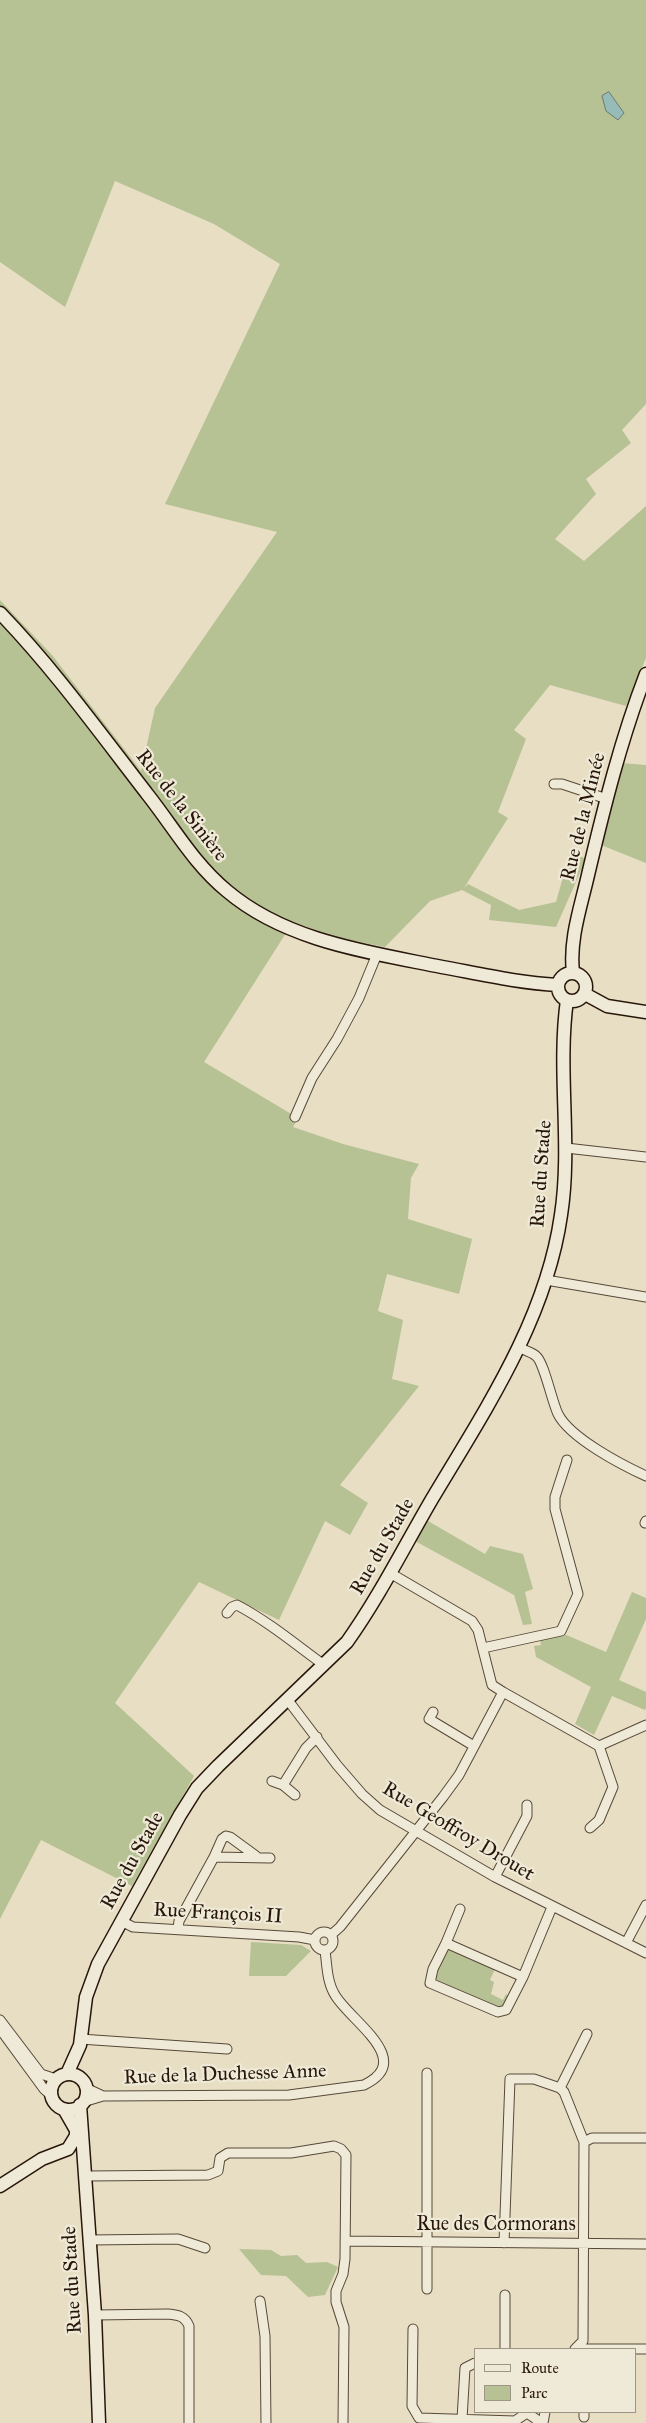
<!DOCTYPE html>
<meta charset="utf-8">
<style>
body{margin:0}
#map{position:relative;width:646px;height:2423px;overflow:hidden;background:#e7dec3;font-family:"IM FELL Great Primer",serif}
canvas{display:block}
.legend{position:absolute;left:474px;top:2348px;width:162px;height:65px;box-sizing:border-box;background:#efead8;border:1px solid #9f9586;margin:0;padding:6px 9px;list-style:none;font-size:15px;color:#28160a}
.legend li{display:flex;align-items:center;gap:10px;height:25px}
.legend b{width:25px;border:1px solid #9f9586}
</style>
<div id="map">
<canvas width="646" height="2423"></canvas>
<ul class="legend">
<li><b style="height:6px;background:#efead8"></b>Route</li>
<li><b style="height:14px;background:#b6c194"></b>Parc</li>
</ul>
</div>
<script>
const ctx = document.querySelector('canvas').getContext('2d');
ctx.lineJoin = 'round';
function fillPath(path, color) { ctx.fillStyle = color; ctx.fill(path, 'evenodd'); }
function stroke(path, color, width, dash) { ctx.strokeStyle = color; ctx.lineWidth = width; ctx.lineCap = dash ? 'butt' : 'round'; ctx.setLineDash(dash || []); ctx.stroke(path); }
function drawText(font, color, halo, rows, align = 'center') {
  ctx.font = font + ' "IM FELL Great Primer",serif'; ctx.lineWidth = 4.5; ctx.setLineDash([]); ctx.textBaseline = 'middle'; ctx.strokeStyle = halo; ctx.fillStyle = color; for (const [text, x, y, turn = 0] of rows) {
    ctx.save(); ctx.translate(x, y); ctx.rotate((+turn || 0) * Math.PI / 180); ctx.textAlign = isNaN(turn) ? turn : align; if (halo) ctx.strokeText(text, 0, 0); ctx.fillText(text, 0, 0); ctx.restore();
  }
}
const green = new Path2D(`
 M0,0H646V404L622,430L631,443L586,479L596,494L555,539L584,561L646,506V658L626,706L550,685L514,730L526,739L498,812L508,818L464,888L468,884L519,910L556,902L570,852L586,859L556,927L489,920L491,905L462,890L430,901L385,947L335,937L293,922L204,1062L298,1118L293,1127L343,1144L419,1164L411,1178L408,1219L472,1239L459,1294L387,1274L378,1311L403,1320L392,1379L419,1386L340,1485L368,1503L350,1535L325,1521L279,1620L199,1582L115,1703L194,1776L132,1886L41,1840L0,1919V600L52,655L141,771L155,708L277,532L165,504L280,264L214,224L115,181L65,307L0,262Z
 M621,763L646,765V863L601,845Z
 M428,1521L485,1554L490,1546L523,1554L533,1589L525,1592L532,1624L523,1625L514,1595L415,1541Z
 M632,1592L646,1598V1619L619,1680L646,1692V1708L645,1710L612,1696L594,1735L575,1724L591,1687L536,1657L534,1646L541,1645L540,1639L564,1634L606,1652Z
 M251,1942L301,1945L311,1951L286,1976H249Z
 M452,1949L495,1969L490,1980L494,1982L491,1994L503,2000L506,1994L508,1996L505,2006L497,2008L436,1982L434,1976L444,1952Z
 M239,2249L271,2250L281,2256L297,2255L306,2263L327,2262L338,2267L325,2295L308,2297L286,2276L261,2275Z`);
const water = new Path2D(`
 M609,92L624,113L618,120L606,111L602,96Z`);
const street = new Path2D(`
 M554,784H562L607,799
 M295,1117L312,1078L337,1039L359,998L377,954
 M566,1148L646,1157
 M546,1280L646,1297
 M519,1347C525,1351 532,1352 536,1356C544,1362 552,1402 558,1414C570,1438 622,1465 646,1476
 M645,1523L646,1521
 M390,1573L472,1621L478,1630L492,1685L503,1692L599,1746L646,1725
 M227,1613L232,1607L237,1605C269,1622 295,1644 324,1665
 M483,1648L561,1631L578,1594L555,1509V1497L567,1460
 M287,1699L337,1765L362,1794L380,1810L495,1877L646,1953
 M433,1712L429,1719L474,1746
 M272,1781L283,1785L295,1795
 M283,1785L306,1748L317,1737
 M590,1828L599,1820L613,1787L599,1746
 M214,1857L222,1839L226,1836L230,1837L256,1856
 M495,1877L527,1816V1805
 M121,1921L133,1927L299,1937L315,1940
 M178,1929L179,1921L214,1857L270,1858
 M315 1941a9 9 0 1 1 18 0a9 9 0 1 1-18 0Z
 M331,1935L340,1927L443,1797L459,1775L503,1692
 M446,1943L460,1909
 M626,1943L646,1905
 M523,1977L446,1943L433,1969L430,1983L498,2012L506,2010L523,1977L552,1907
 M0,2020L41,2074L56,2079
 M0,2029L44,2089L52,2096
 M80,2039L227,2049
 M86,2088L103,2096
 M560,2088L587,2034
 M83,2102L103,2096L289,2095L364,2085C416,2060 350,2021 335,1995C327,1982 327,1966 325,1950
 M584,2142L592,2138H646
 M86,2176L208,2175L218,2171L220,2158L228,2153H291L334,2146L341,2149L346,2155L345,2259L343,2274L336,2291V2302L344,2327L343,2423
 M89,2240L178,2239L205,2248
 M345,2241L646,2244
 M504,2243L510,2079H534L560,2088L564,2092L584,2142L583,2341L576,2348
 M427,2289V2073
 M505,2295V2349
 M260,2301L265,2336L266,2423
 M95,2315L168,2314C178,2315 185,2316 189,2326V2423
 M413,2329L412,2406L419,2418L515,2421L528,2412
 M575,2349H646
 M584,2412V2417
 M527,2413L536,2419L538,2423
 M462,2419L465,2368L475,2363
 M543,2423L545,2412`);
const secondary = new Path2D(`
 M0,613C54,669 100,733 148,795C174,828 194,864 227,891C286,941 368,952 442,967C480,974 519,983 558,985
 M573,972C569,940 581,906 588,875C604,807 621,739 646,674
 M558 987a14 14 0 1 1 28 0a14 14 0 1 1-28 0Z
 M585,994L607,1006L646,1012
 M67,2074L80,2045L86,1997L98,1964L180,1815L197,1788L218,1766L347,1642C379,1597 404,1547 432,1499C485,1410 546,1320 561,1215C572,1144 557,1071 567,1000
 M51 2092a18 18 0 1 1 36 0a18 18 0 1 1-36 0Z
 M80,2105L95,2315L99,2423
 M0,2186L42,2159L68,2149L76,2136V2130L64,2109`);
const streetNames = [
 ["Rue de la Sinière",181,806,52],
 ["Rue de la Minée",584,817,-76],
 ["Rue du Stade",542,1174,-86],
 ["Rue du Stade",383,1547,-60],
 ["Rue Geoffroy Drouet",458,1832,31],
 ["Rue du Stade",133,1861,-61],
 ["Rue François II",218,1914,3],
 ["Rue de la Duchesse Anne",225,2075,-2],
 ["Rue des Cormorans",496,2225],
 ["Rue du Stade",73,2280,-93]
];
fillPath(green, '#b6c194');
fillPath(water, '#97bcb7');
stroke(water, '#6b7a72', 1);
stroke(street, '#584838', 11);
stroke(secondary, '#28160a', 15);
stroke(street, '#efead8', 9);
stroke(secondary, '#efead8', 12);
drawText('20px', '#28160a', '#efead8', streetNames);
</script>
